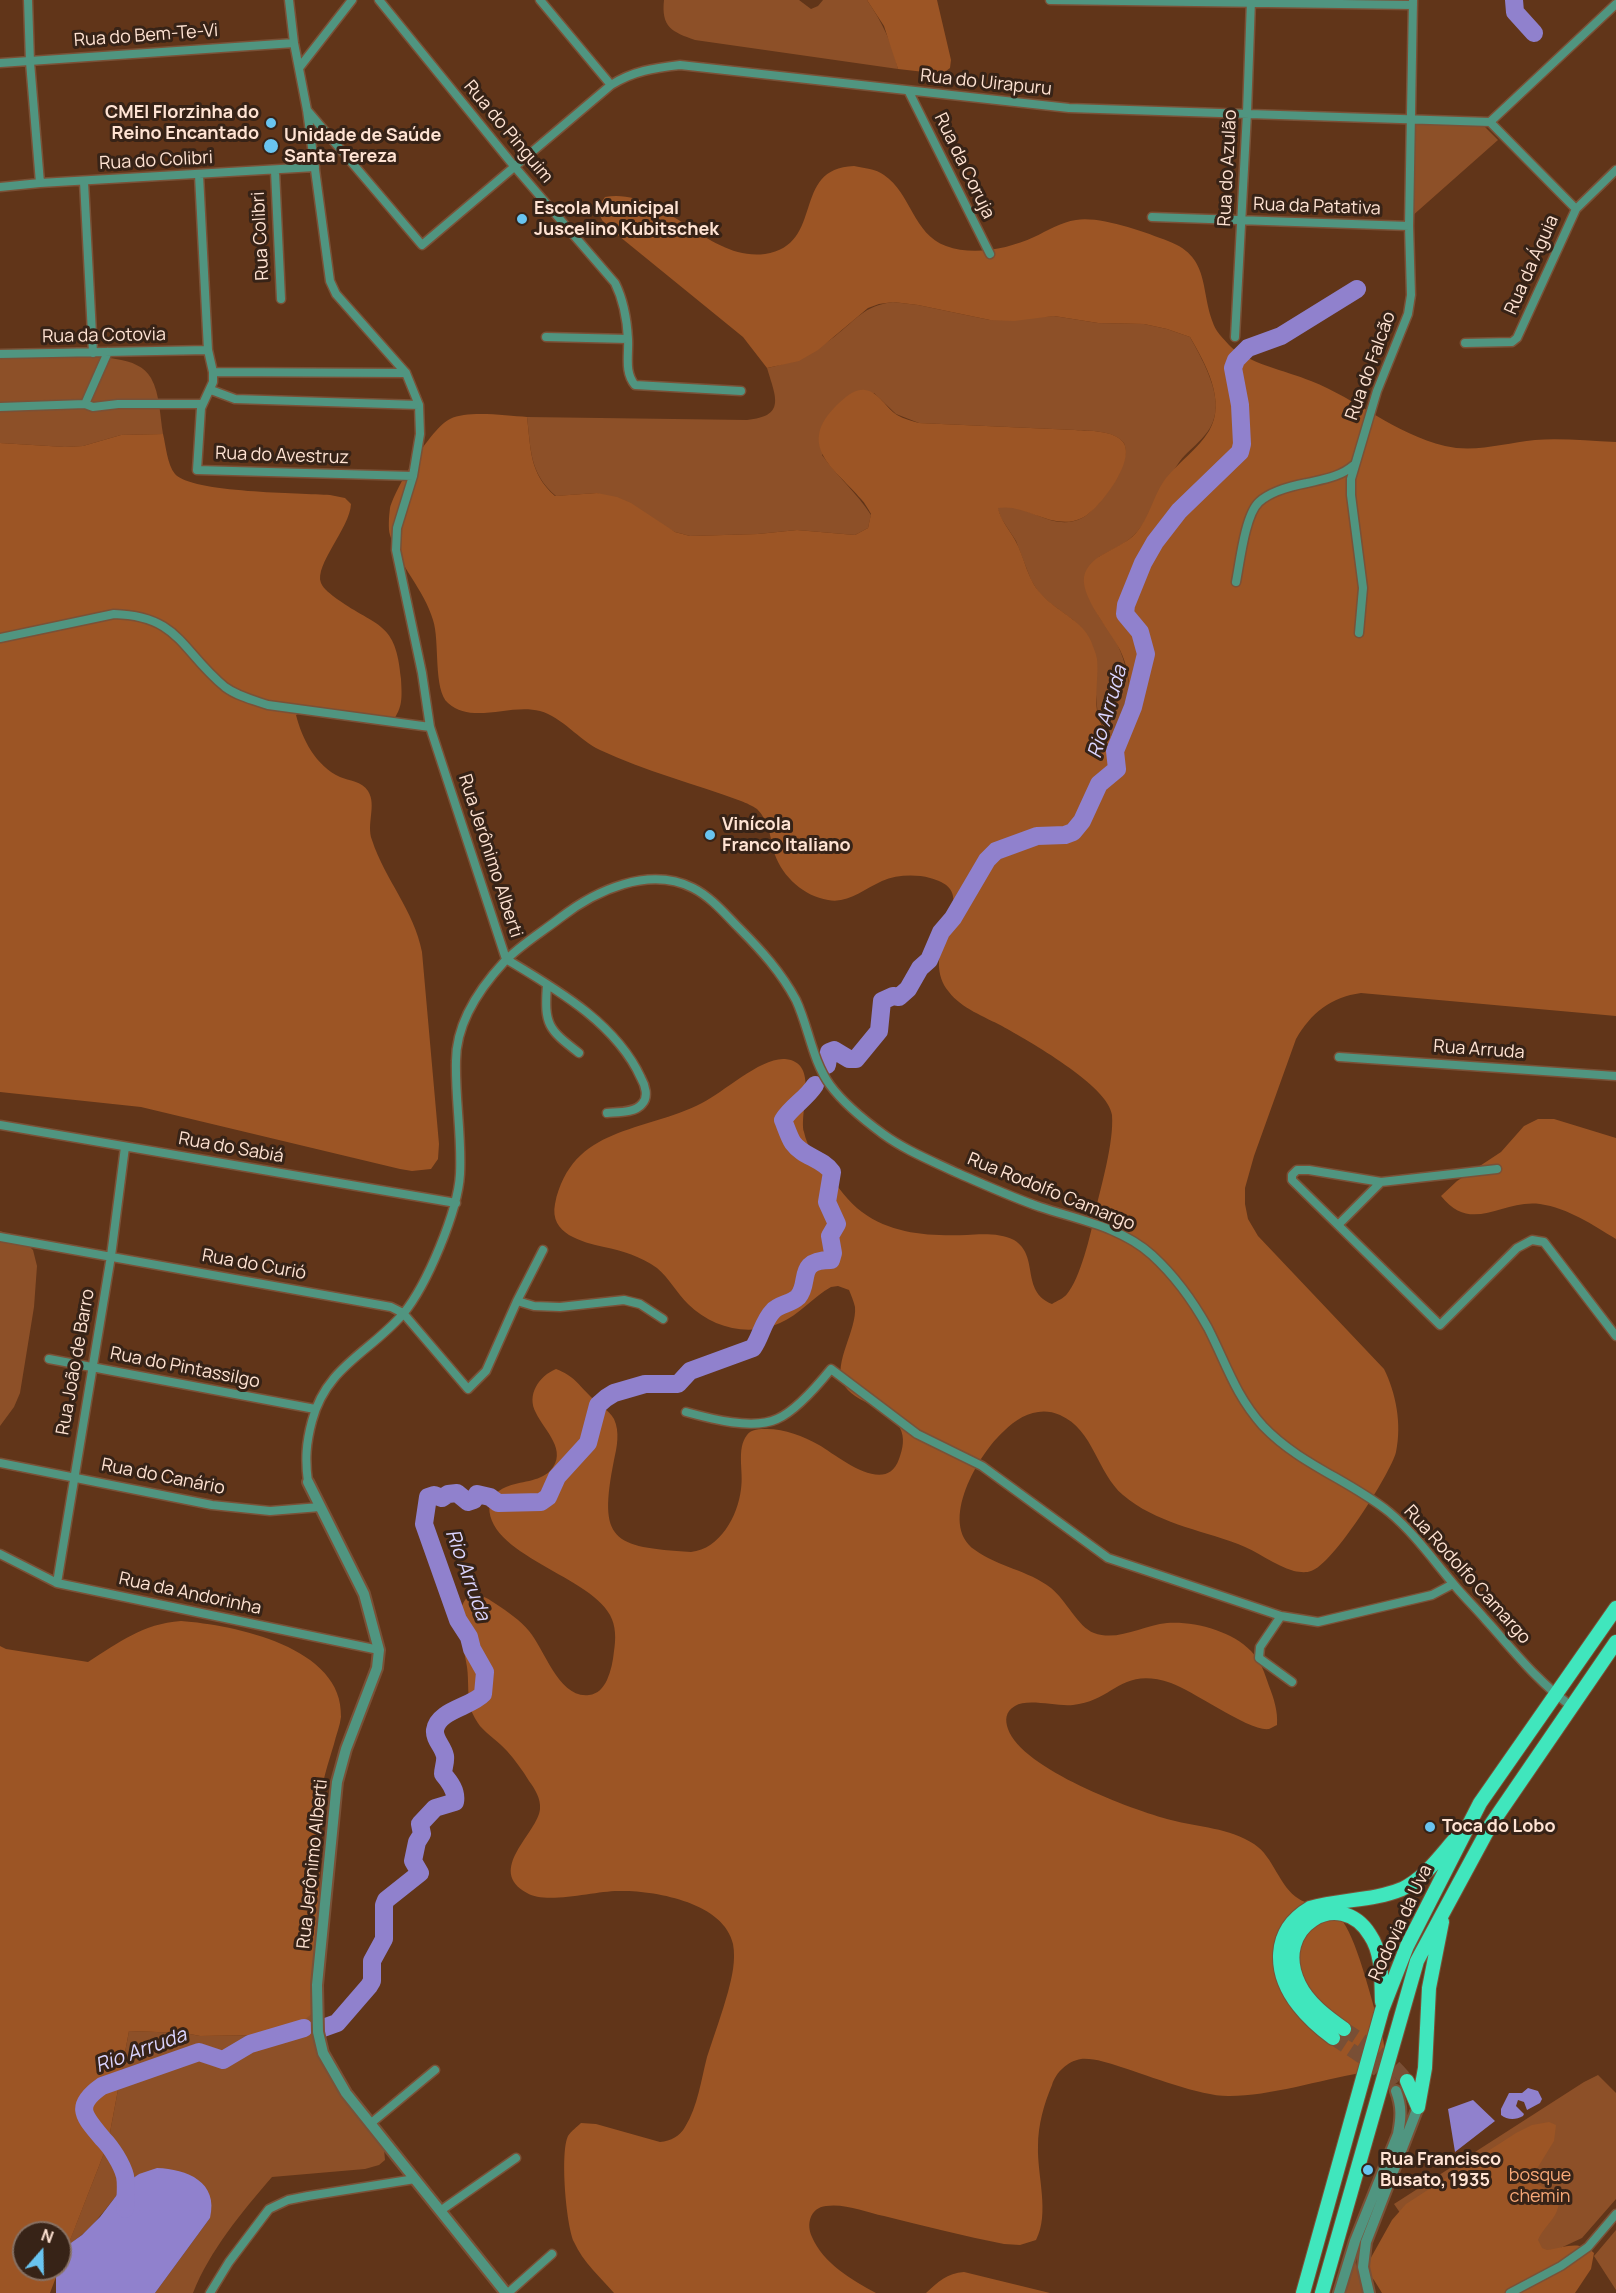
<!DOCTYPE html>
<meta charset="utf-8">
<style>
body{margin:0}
#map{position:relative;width:1616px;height:2293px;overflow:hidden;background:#613519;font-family:Manrope,sans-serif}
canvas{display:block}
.north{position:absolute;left:12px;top:2221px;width:60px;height:60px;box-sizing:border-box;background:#372317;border:2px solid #877062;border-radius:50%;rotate:20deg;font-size:16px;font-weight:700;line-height:24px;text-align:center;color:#ffe3d3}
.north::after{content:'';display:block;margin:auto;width:21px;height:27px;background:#69c4f0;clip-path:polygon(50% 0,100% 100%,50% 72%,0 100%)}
</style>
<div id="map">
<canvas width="1616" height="2293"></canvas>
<div class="north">N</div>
</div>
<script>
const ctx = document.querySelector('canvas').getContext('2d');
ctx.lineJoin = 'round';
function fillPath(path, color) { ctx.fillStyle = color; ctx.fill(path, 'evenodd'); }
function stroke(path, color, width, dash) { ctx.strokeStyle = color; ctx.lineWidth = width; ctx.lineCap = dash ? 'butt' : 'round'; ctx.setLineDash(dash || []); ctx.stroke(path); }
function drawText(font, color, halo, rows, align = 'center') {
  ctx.font = font + ' Manrope,sans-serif'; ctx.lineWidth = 6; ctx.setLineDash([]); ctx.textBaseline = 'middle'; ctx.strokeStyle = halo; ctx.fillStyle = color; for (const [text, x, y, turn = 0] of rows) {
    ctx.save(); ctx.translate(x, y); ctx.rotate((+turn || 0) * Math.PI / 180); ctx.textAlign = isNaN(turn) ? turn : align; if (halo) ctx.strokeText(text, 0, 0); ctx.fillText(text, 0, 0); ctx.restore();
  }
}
const green = new Path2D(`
 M664,0H799L811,9L818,6L823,0H867C882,22 892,42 898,69L695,40C672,32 661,27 664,0Z
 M1413,122L1482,124L1498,140L1411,217Z
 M893,302L918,305L990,320L1054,316L1098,323L1144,324L1167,329L1190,337C1201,357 1220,390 1215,414C1211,436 1193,445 1180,461C1163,484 1154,515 1134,535C1124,545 1111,550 1099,557C1098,567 1092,601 1095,608C1098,618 1108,627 1113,636C1129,664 1136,703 1124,735L1117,739L1108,734L1098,717L1096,695L1073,620L1050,603L1039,593L1031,580L1016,541L1001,518L997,507C1002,507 1007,506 1011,507C1035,510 1056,531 1082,518C1097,511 1136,458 1123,442C1112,430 1090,431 1075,430L919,423L896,414L874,393L822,455C837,476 857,493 871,515L868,528L855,535L797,530L758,534L690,536L675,532L597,493L556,496C529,473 531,449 527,417L747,420C786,416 776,398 767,368C787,365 818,349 834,337C856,320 863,306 893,302Z
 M76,356C99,358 138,355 151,378C160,394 160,417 163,434L121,435L83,446L65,447L0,443V357Z
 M0,1231L23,1240L33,1250L37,1266L34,1307L20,1393L14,1407L0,1426Z
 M315,2011V2030L384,2149L385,2160L379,2165L365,2169L272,2177C242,2212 210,2250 193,2293H155L210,2218L139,2174C122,2186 113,2201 100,2216C91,2228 80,2237 68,2245L108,2143L129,2031L185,2033L200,2036L266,2035L278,2033Z
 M1598,2075L1616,2093V2199L1582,2238L1464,2293H1455L1394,2204L1584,2082Z
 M1616,2230V2290L1594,2256Z
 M1355,2261L1365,2293H1344Z`);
const forest = new Path2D(`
 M867,0H937L951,60L950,68L942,74L898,69L884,26Z
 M854,166C864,168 876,169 884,175C911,193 913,234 946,246C973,256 1008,249 1034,237C1047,231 1061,222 1076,220C1101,216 1144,232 1168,241C1214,258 1198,296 1217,331C1220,336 1225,340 1229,345C1246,363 1287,371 1311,381C1357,399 1395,434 1445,446C1475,453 1505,443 1535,440C1561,438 1589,441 1616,442V1016L1361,993C1331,997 1311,1013 1296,1039L1254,1156L1245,1188V1204L1248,1219L1258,1236L1384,1369C1396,1393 1402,1424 1396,1452C1391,1473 1332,1566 1311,1571C1306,1573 1299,1572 1294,1571C1274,1565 1257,1551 1238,1544C1198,1529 1156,1523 1123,1495C1097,1473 1094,1430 1060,1415C1039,1406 1019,1416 1004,1431C979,1453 937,1524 975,1550C998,1567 1028,1570 1051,1588C1066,1600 1078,1627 1094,1633C1118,1642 1143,1625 1167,1623C1194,1621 1232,1631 1251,1651C1261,1661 1265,1674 1269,1686C1274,1699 1278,1711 1277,1725C1274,1726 1272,1728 1269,1729C1250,1732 1192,1690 1171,1683C1120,1666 1115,1701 1073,1705C1057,1707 1028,1698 1015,1706C1005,1712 1005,1720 1008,1729C1022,1769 1132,1810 1171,1820C1198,1827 1230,1828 1254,1844C1274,1857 1279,1887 1299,1899C1312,1907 1329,1906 1340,1918C1356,1935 1371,1999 1379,2024C1387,2050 1389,2063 1360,2073C1321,2080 1269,2096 1230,2096C1202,2097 1150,2076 1121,2067C1108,2063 1094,2058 1081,2059C1068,2061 1056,2072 1052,2085C1044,2104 1038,2125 1038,2146C1037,2176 1050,2213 1036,2240L1020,2245L1004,2244C964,2236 924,2226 884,2216C866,2212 844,2203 826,2206C810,2208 806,2224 812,2237C823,2263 852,2280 876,2293H614C600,2277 583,2262 574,2242C566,2225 560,2152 568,2136C571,2131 577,2127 581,2123L596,2124L660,2142C671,2141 680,2136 685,2127C698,2106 701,2080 707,2057C714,2035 722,2014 728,1992C732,1977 736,1960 733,1944C724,1902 653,1890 618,1891C594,1891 546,1905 527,1893C485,1870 538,1833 540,1809C541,1799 535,1789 529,1781C523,1771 515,1760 507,1751C499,1742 488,1735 480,1726C477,1722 473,1715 471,1710C467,1697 469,1681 467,1667C465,1653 460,1639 459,1625C459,1616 461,1602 468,1597C478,1591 488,1599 496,1604C508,1612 520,1620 529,1631C545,1650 559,1699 589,1695C598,1694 603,1688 607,1680C611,1671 613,1661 614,1651C616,1639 616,1626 610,1615C589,1574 474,1552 491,1497C496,1493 501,1489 506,1487C520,1481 539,1482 550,1471C569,1451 544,1430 536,1413C526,1395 539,1376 556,1369C574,1376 578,1384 591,1397C598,1404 609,1410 614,1419C620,1432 617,1447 614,1460C598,1541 612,1547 691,1552C720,1549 738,1516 741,1489C744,1472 736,1449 747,1435C751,1429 760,1429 767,1429C785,1429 803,1436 819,1445C838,1456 886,1497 899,1459C903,1448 905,1438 900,1428C890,1405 854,1405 843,1383C833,1363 857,1330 855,1307C854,1302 851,1295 849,1290L838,1286L831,1287C813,1297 799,1315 780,1323C749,1337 712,1328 688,1304C677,1293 669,1278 657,1268C640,1256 623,1251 604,1247C582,1242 549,1234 555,1204C572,1125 644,1133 702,1103C724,1092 761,1057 785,1059C820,1062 799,1111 804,1132C807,1147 817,1160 827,1173C838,1186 848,1202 862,1212C893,1235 931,1236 967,1235C981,1234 1001,1233 1014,1240C1040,1256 1020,1291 1052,1304C1057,1301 1064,1298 1067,1294C1080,1279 1091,1234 1095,1213C1101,1186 1114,1143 1112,1115C1109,1086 1027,1040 1002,1026C985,1017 961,1008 949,992C920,956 966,912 950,889C946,883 937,880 930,878C915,874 896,875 882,881C864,889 848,904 828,900C804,896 783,877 775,855C770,839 770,822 757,809C753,806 746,803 741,801C695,784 645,771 600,750C579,740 562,717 540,711C510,703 473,725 448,703C433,690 440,641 433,620C424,589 399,566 390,535C388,528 389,516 390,508C396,487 431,428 450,419C469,410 506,416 527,417C531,449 529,473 555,496L597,493L617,497L631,503L675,532L690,536L758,534L797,530L855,535L868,528L871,514C868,509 865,503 861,499C838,471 796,448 834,408C842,400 854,388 865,390C879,392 886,408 897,415C904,419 912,421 919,423L1075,430C1090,431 1113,430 1123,442C1137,460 1098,511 1082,518C1053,532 1026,503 998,508C1001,521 1009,529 1015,540C1025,558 1027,579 1041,594C1056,611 1082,620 1091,641C1093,647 1096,653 1097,659C1100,686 1086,724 1117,739L1124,735C1133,711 1132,674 1120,650C1111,631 1077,594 1085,573C1093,553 1121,549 1135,534C1150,518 1153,495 1166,478C1179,462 1198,449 1209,431C1227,401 1205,363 1190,337L1167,329L1144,324L1098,323L1054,316L1014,321L990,320L918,305L893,302L879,304L868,308L818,350L799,361L767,368L743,337L614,232L602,220L597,209L605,197C665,187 707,262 765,254C826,245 790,168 854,166Z
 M163,434C166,446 167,464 175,474C191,493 302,493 330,495L345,498L351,504C350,528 314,565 321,583C324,590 331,594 337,599C378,628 396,621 401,679C402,698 403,707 392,722L304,711L296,715C302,739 316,766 340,777C349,781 362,781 368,791C377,805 366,824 372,840C385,880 414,910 422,952L439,1144L438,1159L431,1169L412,1171L400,1169L141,1107L0,1092V443L65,447L83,446L121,435Z
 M1538,1119H1554L1616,1138V1239C1593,1225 1568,1208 1540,1204C1501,1199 1472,1235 1441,1196L1457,1181L1501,1152L1524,1126Z
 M181,1621C234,1625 344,1647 341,1717C340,1726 336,1735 334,1744C328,1764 321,1785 319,1806C317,1825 321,1845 320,1865C319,1914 316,1962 315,2011L297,2026L266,2035L200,2036L185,2033L129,2031L108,2143L60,2266V2233H24V2269H59L50,2293H0V1646L6,1649L88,1662C120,1642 142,1624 181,1621Z
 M1549,2122L1556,2125L1554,2141L1530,2180L1551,2192L1559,2201C1558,2219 1545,2224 1538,2240L1542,2248L1547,2250C1565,2247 1580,2240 1594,2253L1591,2269L1575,2293H1382L1374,2280L1364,2270L1392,2220L1406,2204L1516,2133L1532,2125Z
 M964,2272L1050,2293H926C938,2282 947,2273 964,2272Z`);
const water = new Path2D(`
 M1528,2088L1538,2091L1542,2099L1540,2103L1527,2110L1524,2102L1518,2100L1516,2106L1524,2114L1523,2116C1516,2120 1507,2120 1501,2115V2109L1509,2093H1522Z
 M1473,2100L1495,2121L1455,2152L1448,2109Z
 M157,2168C187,2169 219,2182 210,2218L155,2293H56V2275L68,2245L82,2235L100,2217L126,2183L139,2174Z`);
const river = new Path2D(`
 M1514,0L1515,12L1534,33
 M827,1065L829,1052L834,1050L849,1059H856L879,1031L882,1001L893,996L899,997L908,989L920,968L929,960L941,932L953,918L987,860L996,851L1037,836L1065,835L1073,832L1082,821L1099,784L1117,769L1115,751L1133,707L1146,654L1140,632L1125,614L1126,605L1143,563L1155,542L1179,511L1240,452L1242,444L1240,405L1233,368L1236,360L1248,348L1281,336L1357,289
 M323,2028L337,2023L369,1986L372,1981V1961L384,1939V1905L386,1900L420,1873L413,1861L417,1842L422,1834L420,1824L435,1808L455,1802C457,1791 450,1782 443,1774C443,1768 446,1762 445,1756C443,1746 434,1740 435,1730C438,1710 471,1707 483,1694L485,1672L472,1649L469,1637L458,1620L424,1524L428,1497L434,1495L442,1498L448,1494L457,1493L468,1502L474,1500L477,1494L490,1497L498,1503L541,1502L548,1497L557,1477L588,1443L598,1405L606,1398L614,1393L645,1384H678L690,1371L753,1348C761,1337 763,1321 773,1311C779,1304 791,1304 798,1297C811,1282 795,1260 831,1260L833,1253L830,1236L837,1224L827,1202L832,1172C822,1158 803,1157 793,1143C789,1137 786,1127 783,1120C792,1106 806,1099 815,1085
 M125,2209C125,2199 127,2186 125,2176C122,2164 111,2147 103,2139C85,2117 72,2107 102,2086L199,2052L223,2060L250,2044L304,2028`);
const primaryTunnel = new Path2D(`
 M1344,2029C1368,2044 1389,2058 1407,2081
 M1333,2038C1357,2054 1381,2067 1396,2091`);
const minor = new Path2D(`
 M28,0L30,62L40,183
 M289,0L294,43L307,110L330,281L336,294L406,373L419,405L420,434L413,476L397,528L396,550L422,673L430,727L506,959
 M379,0L514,166L615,283C624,301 627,320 628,339C629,355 624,372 635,385L741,391
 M540,0L611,85
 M1050,0L1413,5
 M0,63L294,43
 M299,68L352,0
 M909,92L990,254
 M307,110L422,245L611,85C633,71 654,68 680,65L1069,108L1490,122
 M1490,122L1616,4
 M1490,122L1576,209
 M275,171L281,299
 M199,175L208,350L213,372V382L201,408L197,470L413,476
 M84,182L93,353
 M0,187L40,183L315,167
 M1152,217L1409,226
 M546,337L628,339
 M1235,337L1247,113L1251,0
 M1465,343L1512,342L1517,338L1576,209L1616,170
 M0,354L208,350
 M213,372L406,373
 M211,390L235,399L419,405
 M85,404L93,407L118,404H202
 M0,407L85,404L108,352
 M1236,582C1240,562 1245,515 1259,502C1271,491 1291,486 1307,483C1324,479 1340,477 1354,465
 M1359,633L1363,588L1351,495V479L1377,391L1408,314L1411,295L1409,226L1413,0
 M0,638L114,614C180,616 181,651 225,687C237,696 253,700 268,705L430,727
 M506,959C556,989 616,1023 641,1078C645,1085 649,1097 642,1104C635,1113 617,1112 607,1113
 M547,985C544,1025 548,1029 579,1053
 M1339,1057L1616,1076
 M0,1125L456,1203
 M1497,1169L1381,1182L1338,1225L1440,1325L1517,1248L1532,1240L1544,1242L1616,1336
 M1338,1225L1292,1180V1175L1297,1170H1309L1381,1182
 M0,1237L391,1307L403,1313L468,1389L486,1371L517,1301L543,1250
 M517,1301L534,1306L560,1307L624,1300L640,1304L663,1319
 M49,1359L315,1409
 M686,1412C711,1419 753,1430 777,1419C796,1411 818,1385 831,1369L917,1434L982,1466L1108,1558L1150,1572L1281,1616L1318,1622L1432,1595L1453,1584
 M0,1463L212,1505L270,1511L320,1507
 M308,1482C305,1460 306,1443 312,1421C326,1367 369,1353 403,1314C427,1285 458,1211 460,1174C462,1136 455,1099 456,1061C456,1024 479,989 504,962C520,945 542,932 560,918C596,890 649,866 693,888C711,897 725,914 739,928C761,950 781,972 796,1000C809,1028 812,1060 830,1085C844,1104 864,1120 883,1134C905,1150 930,1160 955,1172C983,1184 1011,1197 1040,1207C1079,1220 1121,1227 1152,1255C1175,1276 1193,1301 1208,1328C1226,1363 1235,1395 1263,1426C1299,1464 1349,1480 1389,1512C1413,1532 1431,1557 1451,1581C1461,1594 1474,1606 1485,1619C1515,1652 1535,1679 1571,1706
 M0,1554L57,1583L379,1650
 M57,1583L111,1256L125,1147
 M1281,1616L1260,1647L1259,1658L1292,1682
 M370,2124L435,2070
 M440,2211L516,2158
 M210,2293L229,2262L269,2209L288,2200L308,2196L415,2179
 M508,2293L552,2254
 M1510,2293L1561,2266L1588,2247L1616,2214`);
const tertiary = new Path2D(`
 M308,1482L364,1594L379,1650L377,1668L346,1749L337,1782L317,1985L318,2032L323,2053L346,2093L506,2293
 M1339,2293L1355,2241L1398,2134C1401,2118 1402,2107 1396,2091
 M1369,2293L1363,2267L1366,2242L1418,2107`);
const primary = new Path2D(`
 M1344,2029C1327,2017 1308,2003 1299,1984C1271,1927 1340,1886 1370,1935C1383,1954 1381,1980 1382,2002
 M1333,2038C1321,2029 1309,2019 1299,2006C1273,1973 1271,1931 1310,1908C1340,1899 1373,1901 1402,1889C1424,1879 1440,1856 1456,1838
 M1407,2081L1418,2107
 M1418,2107L1425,2068L1429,1988L1442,1922
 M1303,2293L1382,2010L1407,1946L1480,1803L1616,1608
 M1322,2293L1417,1961L1490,1826L1616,1642`);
const markers = [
 [271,123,6,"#69c4f0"],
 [271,146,8,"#69c4f0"],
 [522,219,6,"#69c4f0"],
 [710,835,6,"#69c4f0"],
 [1430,1827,6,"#69c4f0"],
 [1368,2170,6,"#69c4f0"]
];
const streetNames = [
 ["Rua do Bem-Te-Vi",146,36,-4],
 ["Rua do Uirapuru",986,83,6],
 ["Rua do Pinguim",508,132,50],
 ["Rua do Colibri",156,161,-3],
 ["Rua da Coruja",964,166,64],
 ["Rua do Azulão",1228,168,-87],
 ["Rua da Patativa",1317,207,2],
 ["Rua Colibri",261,236,-93],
 ["Rua da Águia",1532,265,-66],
 ["Rua da Cotovia",104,336,-1],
 ["Rua do Falcão",1371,366,-70],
 ["Rua do Avestruz",282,456,2],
 ["Rua Jerônimo Alberti",490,856,72],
 ["Rua Arruda",1479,1050,4],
 ["Rua do Sabiá",231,1148,10],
 ["Rua Rodolfo Camargo",1051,1192,22],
 ["Rua do Curió",254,1265,10],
 ["Rua João de Barro",76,1362,-80],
 ["Rua do Pintassilgo",185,1368,11],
 ["Rua do Canário",163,1477,11],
 ["Rua Rodolfo Camargo",1467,1575,48],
 ["Rua da Andorinha",190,1594,12],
 ["Rua Jerônimo Alberti",313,1864,-84],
 ["Rodovia da Uva",1401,1923,-65]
];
const poiNames = [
 ["CMEI Florzinha do",259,113,"right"],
 ["Reino Encantado",259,134,"right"],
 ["Unidade de Saúde",284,136],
 ["Santa Tereza",284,157],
 ["Escola Municipal",534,209],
 ["Juscelino Kubitschek",534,230],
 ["Vinícola",722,825],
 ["Franco Italiano",722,846],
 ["Toca do Lobo",1442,1827],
 ["Rua Francisco",1380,2160],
 ["Busato, 1935",1380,2181]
];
const parkNames = [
 ["bosque",1540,2176],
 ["chemin",1540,2197]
];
const waterNames = [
 ["Rio Arruda",1108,712,-74],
 ["Rio Arruda",467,1575,70],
 ["Rio Arruda",141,2051,-20]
];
fillPath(green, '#8d5028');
fillPath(forest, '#9c5525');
fillPath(water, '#9081cd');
stroke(river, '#9081cd', 18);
stroke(primaryTunnel, '#794f35', 14, [14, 7]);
stroke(minor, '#7a5137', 11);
stroke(tertiary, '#7a5137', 14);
stroke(primary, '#7a5137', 16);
stroke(minor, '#509580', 8);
stroke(tertiary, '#509580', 10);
stroke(primary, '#40e6bd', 14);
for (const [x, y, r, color] of markers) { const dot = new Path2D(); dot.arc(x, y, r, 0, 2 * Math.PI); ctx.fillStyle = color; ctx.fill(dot); stroke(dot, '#372317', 2); }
drawText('18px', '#ffe3d3', '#372317', streetNames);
drawText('bold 18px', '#ffe3d3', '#372317', poiNames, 'left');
drawText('18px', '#f9a978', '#372317', parkNames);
drawText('italic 20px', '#dbd5ff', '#372317', waterNames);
</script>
